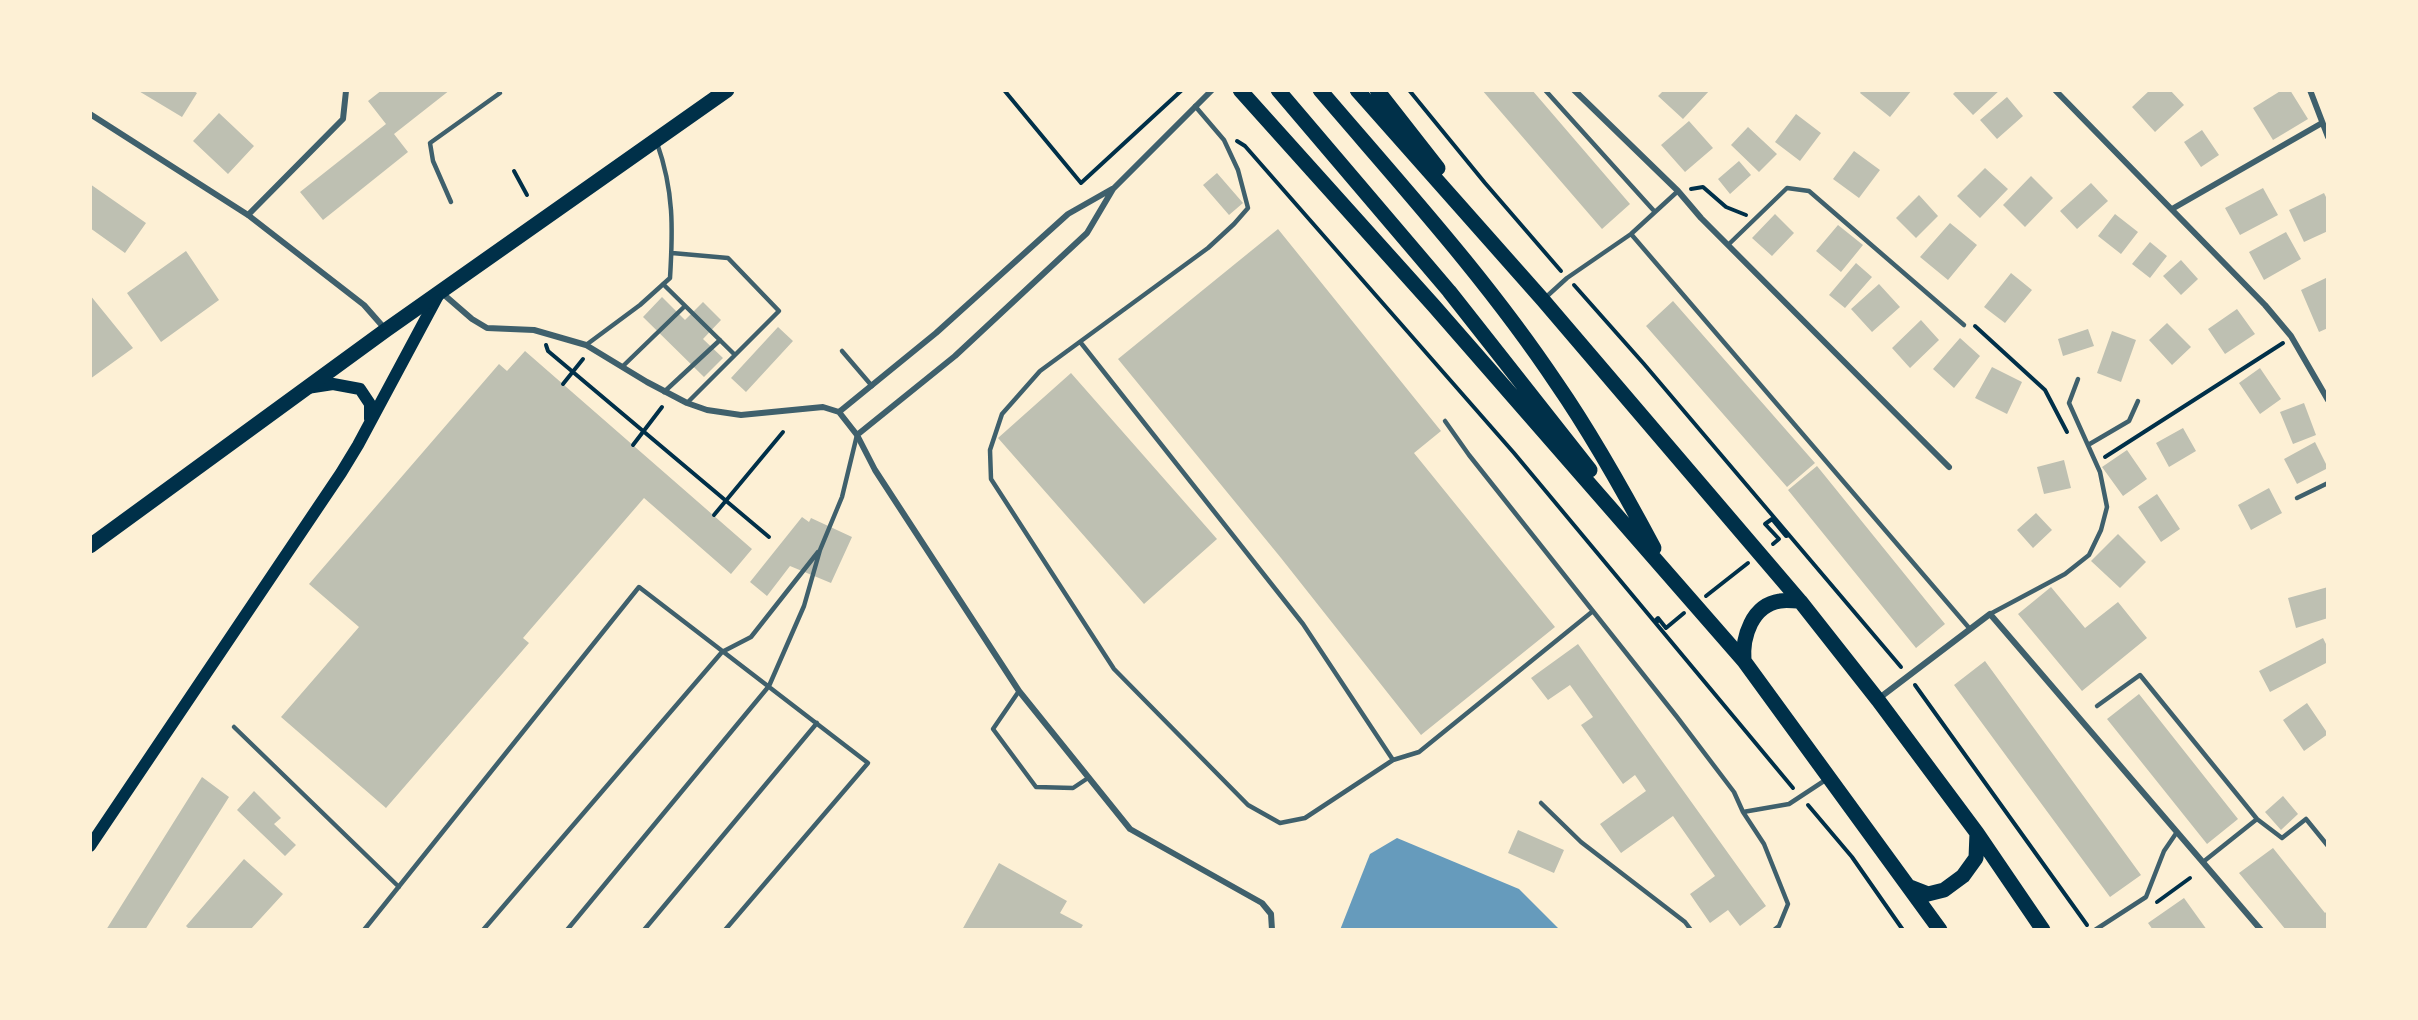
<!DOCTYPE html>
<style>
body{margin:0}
#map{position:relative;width:2418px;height:1020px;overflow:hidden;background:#fdf0d5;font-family:Lora,serif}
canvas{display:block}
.frame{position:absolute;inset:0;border:92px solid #fdf0d5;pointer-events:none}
</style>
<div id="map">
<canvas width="2418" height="1020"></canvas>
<div class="frame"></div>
</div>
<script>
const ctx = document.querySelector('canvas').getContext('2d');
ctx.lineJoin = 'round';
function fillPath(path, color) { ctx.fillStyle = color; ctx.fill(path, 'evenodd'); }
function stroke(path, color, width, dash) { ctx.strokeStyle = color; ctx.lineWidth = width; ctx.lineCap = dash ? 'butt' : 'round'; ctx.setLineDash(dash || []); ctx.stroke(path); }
const water = new Path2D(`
 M1397,838L1519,889L1560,930H1340L1370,854Z`);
const building = new Path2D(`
 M137,90H192L197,93L182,117Z
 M382,90H450L394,134L408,152L323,220L300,192L386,124L368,101Z
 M1482,90H1532L1630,204L1602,229Z
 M1664,90H1710L1683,119L1658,96Z
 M1862,90H1912L1890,117L1860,93Z
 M1957,90H2000L1973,115L1953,94Z
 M2150,90H2170L2184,105L2155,132L2132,107Z
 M2282,90H2290L2308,119L2273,140L2253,108Z
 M2007,97L2023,116L1997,139L1980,120Z
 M219,113L254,146L228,174L193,141Z
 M1796,114L1821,133L1800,161L1775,142Z
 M1689,121L1713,148L1685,172L1661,145Z
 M1748,127L1777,154L1759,172L1731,145Z
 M2202,130L2219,155L2201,167L2184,142Z
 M1854,151L1880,170L1859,198L1833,179Z
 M1739,161L1751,175L1730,194L1718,179Z
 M1985,168L2008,189L1980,218L1957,196Z
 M1217,173L1243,203L1229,215L1203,185Z
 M2031,176L2053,198L2025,227L2003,205Z
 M2091,183L2108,201L2077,229L2060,211Z
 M90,184L146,223L125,253L90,228Z
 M2263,188L2278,215L2240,235L2225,208Z
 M2324,193L2328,201V231L2304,242L2289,210Z
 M1919,195L1938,216L1916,238L1896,218Z
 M1775,214L1794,233L1772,256L1752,238Z
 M2115,214L2138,232L2121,254L2098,236Z
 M1950,223L1977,245L1948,280L1920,257Z
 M1838,225L1863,245L1841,272L1816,251Z
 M1278,229L1441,431L1414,453L1555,627L1421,735L1281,558L1118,359Z
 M2286,232L2301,259L2264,280L2249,252Z
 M2150,242L2167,256L2150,278L2132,264Z
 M186,251L219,300L161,342L127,293Z
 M2181,260L2198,279L2181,295L2163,276Z
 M1856,263L1872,277L1845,308L1829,295Z
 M2011,273L2032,290L2005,323L1984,307Z
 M2328,277V328L2319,332L2301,290Z
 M1879,284L1900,307L1872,332L1851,309Z
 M90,295L133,348L90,379Z
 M662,297L685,320L703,302L721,320L703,339L723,358L704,377L643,317Z
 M1673,301L1815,463L1787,487L1646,326Z
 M2237,309L2255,334L2225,354L2208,329Z
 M1921,320L1939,340L1910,368L1892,348Z
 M2167,323L2191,347L2172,365L2149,340Z
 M778,327L793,341L746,392L731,378Z
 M2088,329L2094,346L2063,356L2058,339Z
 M2112,331L2136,340L2121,382L2097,373Z
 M1960,338L1980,356L1954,388L1933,369Z
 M525,351L752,549L731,574L644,498L523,638L529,643L386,808L281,717L359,627L309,584L499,364L507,371Z
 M1992,367L2022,382L2007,414L1975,398Z
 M2260,368L2281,399L2260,414L2239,383Z
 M1071,373L1217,539L1144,604L998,438Z
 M2304,403L2316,435L2293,444L2280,412Z
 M2183,428L2196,451L2169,467L2156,443Z
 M2315,442L2328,468L2297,484L2284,459Z
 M2127,450L2147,479L2123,496L2102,467Z
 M2064,460L2071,488L2044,494L2037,467Z
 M1817,466L1945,624L1916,648L1788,490Z
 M2269,488L2282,513L2251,530L2238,505Z
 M2157,494L2180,529L2161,542L2138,507Z
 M2036,513L2052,530L2033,548L2017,530Z
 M802,517L809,522L811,518L852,537L831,583L790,566L767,596L750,582Z
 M2118,534L2146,562L2120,588L2091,561Z
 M2051,587L2085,628L2118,602L2147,638L2082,691L2018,614Z
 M2328,587V618L2296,628L2288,598Z
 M2323,638L2328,648V662L2270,692L2259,671Z
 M1578,644L1766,906L1740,926L1728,910L1710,923L1690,894L1715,876L1673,816L1621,853L1600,824L1646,791L1635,775L1623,784L1581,725L1593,717L1570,685L1548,700L1531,678Z
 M1985,661L2141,875L2110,897L1954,685Z
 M2139,694L2238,819L2207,844L2107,719Z
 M2307,703L2328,734L2304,751L2283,720Z
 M202,777L229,797L145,930H106Z
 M254,791L281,818L274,824L296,845L285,856L237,810Z
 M2283,796L2298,814L2281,830L2265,812Z
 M1518,830L1564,850L1554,873L1508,853Z
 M2273,848L2325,913L2328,910V930H2286L2239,873Z
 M244,859L283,894L250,930H190L186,926Z
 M999,863L1067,901L1060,913L1083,925L1080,930H962Z
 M2184,898L2207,930H2153L2148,923Z`);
const path = new Path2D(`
 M1004,90L1081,183L1182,90
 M1409,90L1485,183L1561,271
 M1237,141L1245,146L1514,453L1793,788
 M514,171L527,195
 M1691,189L1703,187L1726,207L1746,215
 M1574,285L1644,364L1901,667
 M1975,326L2045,390L2067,432
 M546,345L548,351L769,537
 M563,384L583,359
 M633,445L662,407
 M2105,457L2283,343
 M714,515L783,432
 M1773,544L1779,539L1765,524L1772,519L1786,536L1789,535
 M1706,596L1748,563
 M1657,622L1656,620L1658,618L1666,628L1684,613
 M1915,685L2087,925
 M1808,805L1852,857L1903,930
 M2157,902L2190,878`);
const service = new Path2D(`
 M1545,90L1655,212
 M1195,106L1224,140L1238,170L1248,208L1234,224L1208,248L1040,371L1002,414L990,450L991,479L1114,669L1248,805L1280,823L1305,818L1393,760
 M451,202L433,161L430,143L500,93
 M1631,234L1970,629
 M1729,244L1787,188L1809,191L1964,325
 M672,253L728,258L779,311L687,403
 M663,284L735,355
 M1545,298L1567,278L1631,234L1678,191
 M1081,343L1303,624L1393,760L1419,752L1593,611
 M586,345L640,305L670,278C673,229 674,191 657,143
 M842,351L872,386
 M622,367L685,306
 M664,392L720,340
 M1445,421L1469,455L1677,717L1734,792L1743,812L1789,804L1827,779
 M2088,445L2129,421L2138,401
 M2297,498L2328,483
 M1990,614L2065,574L2089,555L2101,530L2107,507L2100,472L2069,403L2078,379
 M1019,691L993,729L1036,787L1073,788L1088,778
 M2097,706L2140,675L2257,819L2203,862
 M234,727L399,887
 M1541,803L1581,842L1685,922L1691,930
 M1743,812L1764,844L1788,904L1779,926L1774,930
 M2257,819L2282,838L2306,819L2328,846
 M364,930L639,587L868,763L725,930
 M483,930L722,652L751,637L818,552
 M567,930L769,686L804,606L820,550L842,497L857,435
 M644,930L817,723
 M2095,930L2146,897L2164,851L2177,832`);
const minor = new Path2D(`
 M1574,90L1678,191L1701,218L1949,467
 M2055,90L2265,305L2291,336L2328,400
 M2310,90L2328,137
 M90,114L248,215L364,305L386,330
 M2172,209L2322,123
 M248,215L343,119L346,91
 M442,293L472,319L487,328L534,330L586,345L647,382L687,403L707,410L741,415L823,407L839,412L857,435L875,470L1019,691L1130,829L1262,903L1271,914L1272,930
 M839,412L936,333L1068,214L1112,189
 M857,435L955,356L1087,233L1113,189L1212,90
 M1878,699L1990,614L2261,930`);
const secondary = new Path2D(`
 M307,388L333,384L360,389L370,404V419
 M90,846L341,473L358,445L440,292`);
const primary = new Path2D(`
 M1240,90L1434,306L1744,661L1940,930
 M1278,90L1449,291L1590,470
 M1320,90C1402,186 1487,279 1557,384C1593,436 1624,492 1654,548
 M1357,90L1543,300L1800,601L1878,700L1977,833L2043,930
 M1377,90L1438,168
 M90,546L386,330L727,90
 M1744,661C1742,637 1752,605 1780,601C1786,600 1793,601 1800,601
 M1910,887L1928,894L1944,890L1963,876L1976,858L1977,833`);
fillPath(water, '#669bbc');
fillPath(building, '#bec0b2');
stroke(path, '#003049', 4);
stroke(service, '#3f606c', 4.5);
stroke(minor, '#3f606c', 6);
stroke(secondary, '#003049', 12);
stroke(primary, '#003049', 15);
</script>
